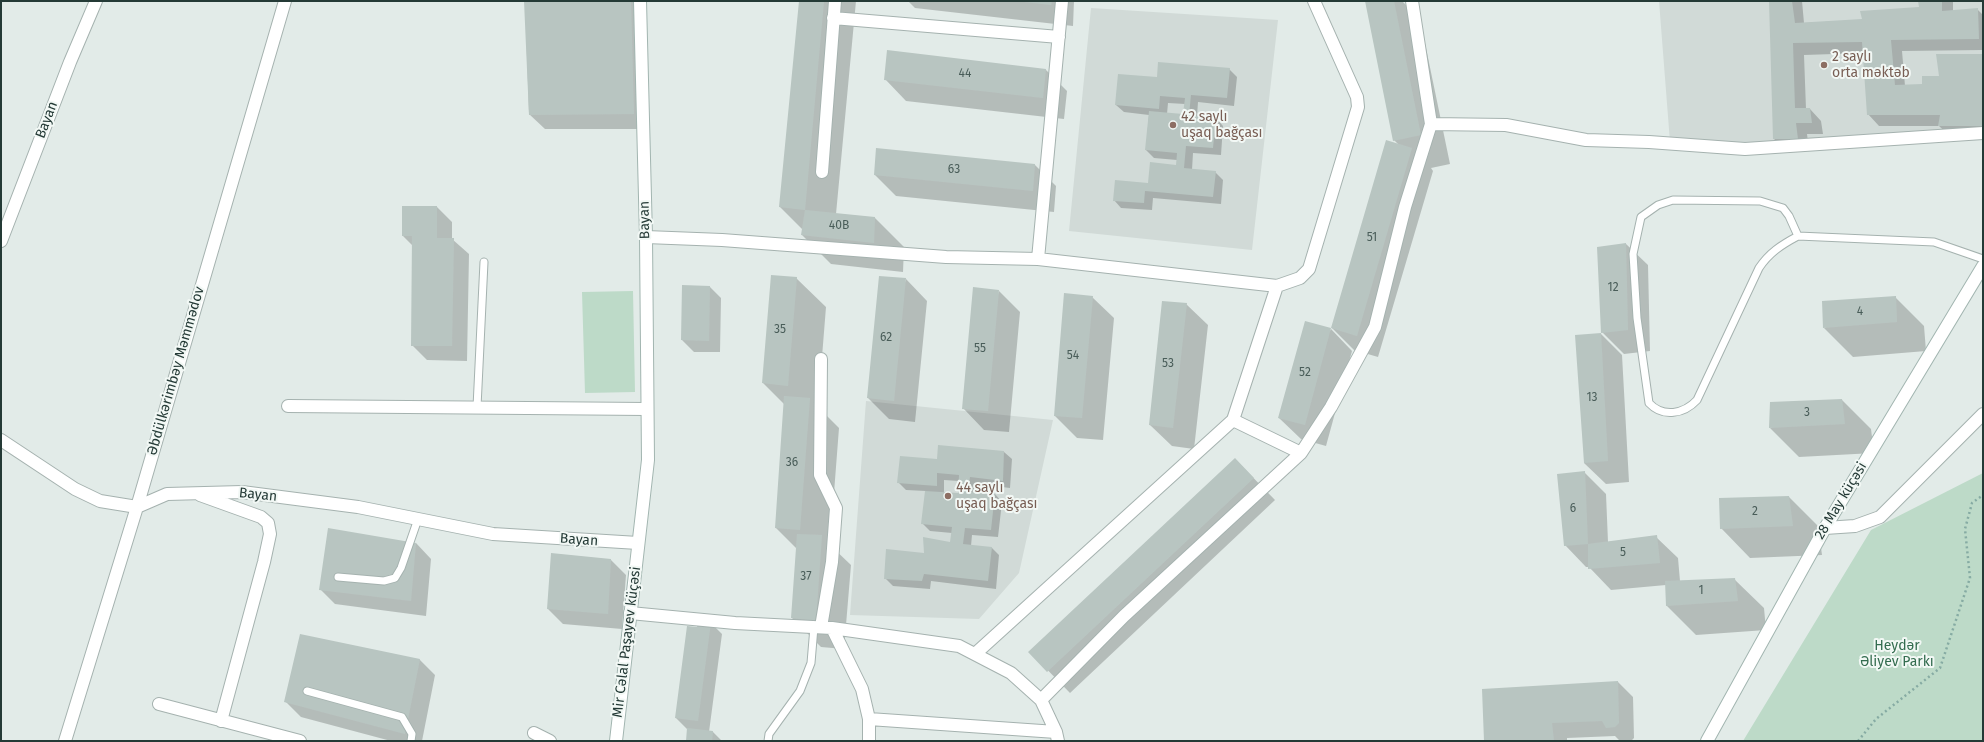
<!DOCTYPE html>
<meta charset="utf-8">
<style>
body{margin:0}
#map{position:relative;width:1984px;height:742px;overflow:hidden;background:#e2ebe8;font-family:"Fira Sans",sans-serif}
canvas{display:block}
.frame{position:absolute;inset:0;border:2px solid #243a36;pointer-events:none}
</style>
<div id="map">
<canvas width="1984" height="742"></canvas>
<div class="frame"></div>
</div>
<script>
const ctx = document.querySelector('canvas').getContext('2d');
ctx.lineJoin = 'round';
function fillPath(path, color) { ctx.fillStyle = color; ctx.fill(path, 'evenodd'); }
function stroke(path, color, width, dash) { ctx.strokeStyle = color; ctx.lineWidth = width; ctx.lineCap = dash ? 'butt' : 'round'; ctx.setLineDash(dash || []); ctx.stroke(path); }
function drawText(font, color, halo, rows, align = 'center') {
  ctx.font = font + ' "Fira Sans",sans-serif'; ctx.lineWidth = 4; ctx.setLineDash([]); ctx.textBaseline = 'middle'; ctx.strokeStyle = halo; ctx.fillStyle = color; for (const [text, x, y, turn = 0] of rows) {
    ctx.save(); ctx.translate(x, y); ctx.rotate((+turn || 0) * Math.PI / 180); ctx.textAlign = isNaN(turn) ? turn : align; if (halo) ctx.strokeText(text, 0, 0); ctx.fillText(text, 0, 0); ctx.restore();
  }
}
const built = new Path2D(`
 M1659,1H1983V129L1800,142H1670Z
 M1091,8L1278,20L1252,250L1069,231Z
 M866,401L1053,420L1019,573L979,619L850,615Z`);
const green = new Path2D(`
 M633,291L635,392L585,393L582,292Z
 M1983,473V741H1743L1871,530Z`);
const shadow = new Path2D(`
 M525,1H645L648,129H545L529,114Z
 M800,1H856L836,214L875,218L904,247L903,272L831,264L802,235L803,230L780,207Z
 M908,1H1074L1073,26L915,8Z
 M1366,1H1402L1420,19L1450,164L1431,168L1433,171L1378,357L1354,350L1332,328L1399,145L1394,140Z
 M1770,1H1802L1804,23L1863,20L1920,8L1919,1H1953V11L1977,9L1983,15V50L1902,51L1905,86L1923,85L1983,56V137H1951L1939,126H1879L1868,114L1864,53L1804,55L1806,109H1810L1821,121L1823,134H1807L1809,150H1786L1774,139Z
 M1229,69L1237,77L1234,106L1198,102L1197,116L1216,118L1223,126L1221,155L1193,153L1192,170L1215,172L1223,180L1221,204L1153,198L1152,210L1121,208L1114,200L1149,184L1177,166V160L1154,158L1146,150L1149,115L1124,112L1116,105L1158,78ZM1168,103L1185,104L1184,115L1167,114Z
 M1046,70L1067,91L1064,119L906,101L885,79Z
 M1035,165L1056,186L1054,212L896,196L875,175Z
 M437,207L452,222V239L469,254L467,361L427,360L412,345L413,246L403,236Z
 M1626,244L1648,265L1650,351L1624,354L1602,332Z
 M796,278L826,307L818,407L839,428L830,545L851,565L844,649L821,647L792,618L797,549L776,528L785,405L763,383Z
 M906,279L927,301L915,422L889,419L868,398Z
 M683,286L710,287L721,298L720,352H694L682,340Z
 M999,291L1020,312L1009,432L984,430L963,408Z
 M1092,297L1114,318L1103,440L1077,438L1055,416Z
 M1895,297L1924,326L1926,351L1853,357L1824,328Z
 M1186,304L1208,325L1194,449L1172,446L1150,425Z
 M1331,329L1352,351L1326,446L1301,439L1279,418Z
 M1601,334L1622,355L1629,482L1606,484L1584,463Z
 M1842,400L1871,429L1874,453L1799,457L1770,428Z
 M939,446L1004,452L1012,459L1010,488L978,484L976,493L995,494L1002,502L998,537L972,535L971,546L992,548L999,555L996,589L931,581L930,589L893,586L885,578L925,554L951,543L952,533L930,531L922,523L926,491L906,490L898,482L938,460ZM944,480L959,481V494L944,493Z
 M1235,459L1275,500L1070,693L1030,652Z
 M1584,472L1606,494L1608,542L1656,537L1678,558L1680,581L1734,579L1764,608L1766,630L1696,635L1667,606L1666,585L1611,590L1589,567H1586L1565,545Z
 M1789,497L1818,526L1822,555L1750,558L1721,528Z
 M416,543L431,559L426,616L335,604L320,589Z
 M611,560L626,575L622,629L563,624L548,609Z
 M711,623L722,634L709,732H713L722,741H687V729L676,718L698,628Z
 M301,635L420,660L435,675L422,741H391L301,717L286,702Z
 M1618,682L1633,697L1634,738L1631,741H1620L1615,736L1567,738V741H1486Z`);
const building = new Path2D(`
 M524,1H631L634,114L529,115Z
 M799,1H824L805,210L875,217L874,243L801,235L805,210L779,207Z
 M1025,1H1052L1051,5L1025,2Z
 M1365,1H1394L1421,135L1393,141Z
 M1769,1H1792L1795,23L1862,19L1860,11L1919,7L1918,1H1942V11L1978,8L1979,39L1891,40L1895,85L1922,84V76H1939L1936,54H1983V126H1938L1940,115H1867L1862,42L1793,43L1795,108H1810L1812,123H1796L1798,139H1773Z
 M887,50L1046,69L1043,98L884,80Z
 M1158,62L1230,68L1227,98L1191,95L1189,115L1216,117L1213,148L1186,146L1184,168L1216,171L1213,197L1145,191L1144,203L1113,201L1115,180L1148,183L1150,162L1176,165L1177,153L1145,150L1149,111L1183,114L1185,98L1160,96L1159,109L1115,105L1118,74L1157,77Z
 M1386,140L1412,148L1357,336L1331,328Z
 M876,148L1035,164L1033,191L874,175Z
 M402,206H437V238H454L452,346H411L412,236H402Z
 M1626,243L1628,330L1601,333L1597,247Z
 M771,275L797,277L788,386L762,383Z
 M879,276L906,278L894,401L867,398Z
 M682,285L710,286L709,341L681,340Z
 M973,287L999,290L988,411L962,409Z
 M1064,293L1093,296L1082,418L1054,416Z
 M1896,296L1897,322L1823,328L1822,301Z
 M1162,301L1187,303L1173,428L1149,425Z
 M1305,321L1331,328L1305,425L1278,418Z
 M1601,333L1608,461L1584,463L1575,335Z
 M784,396L810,398L800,530L775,528Z
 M1842,399L1845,424L1769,428L1770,402Z
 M938,445L1004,451L1003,481L970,477L968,492L995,493L991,530L965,528L963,544L992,547L988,581L924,574L922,581L884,579L886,549L924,553L923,537L950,542L952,527L921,524L925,491L958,493L959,475L937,473V486L897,483L900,456L937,459Z
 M1235,458L1254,478L1047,672L1028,652Z
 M1585,471L1588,544L1564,546L1557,474Z
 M1789,496L1793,526L1720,529L1719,498Z
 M328,528L416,543L411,601L319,590Z
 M797,534L822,535L816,621L791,618Z
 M1657,535L1660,563L1588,569V544Z
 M551,553L611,559L608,614L547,609Z
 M1735,578L1738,601L1666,606L1665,581Z
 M698,620L711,622L698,721L675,718L687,626L697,627Z
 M300,634L420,659L405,734L284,702Z
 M1618,681L1619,723L1615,727L1606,728L1602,721L1552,723L1554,741H1484L1482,689Z
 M687,728L713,731L712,741H686Z`);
const path = new Path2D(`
 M1858,741L1876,719L1940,668L1970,578L1965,529L1972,503L1983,495`);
const lane = new Path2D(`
 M1798,236C1781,245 1769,253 1759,268L1697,400C1684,414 1663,418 1649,403L1637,318L1633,254L1641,217L1658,205L1673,200L1760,201L1783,208L1789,216L1798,236L1934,242L1983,259
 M477,407L484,262
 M338,577L384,581L395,578L401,568L418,519
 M307,691L402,717L412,734L411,741
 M768,741L769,734L800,691L811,663L814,627`);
const street = new Path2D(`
 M833,18L1059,37
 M1431,124L1506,125L1586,140L1649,142L1745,149L1983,133
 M822,172L835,1
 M646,237L722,240L946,257L1038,259L1277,286L1300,278L1309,269L1358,107L1357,97L1314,1
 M1,241L70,62L96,1
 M1038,259L1062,1
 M821,359L820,475L836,508L832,562L821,627
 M288,406L647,409
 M1233,420L1301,453
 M1,440L75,489L100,501L137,507L167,494L242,492L358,507L493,534L638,543
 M200,495L261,517L268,523L270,534L264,562L221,721
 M1825,528L1855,526L1880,517L1983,414
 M630,613L735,623L832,628L959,646L1011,673L1041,700L1056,732L1058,741
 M832,628L862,689L869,719V741
 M975,654L1233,420L1277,286
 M1041,700L1124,616L1301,453L1331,407L1375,327L1405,207L1431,124L1412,1
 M159,704L300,741
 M869,719L1056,732
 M534,733L550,741
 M65,741L137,507L285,1`);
const secondary = new Path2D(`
 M616,741L648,460L646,237L640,1
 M1707,741L1825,528L1983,266`);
const markers = [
 [1824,65,4,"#8d6e63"],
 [1173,125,4,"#8d6e63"],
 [948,496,4,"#8d6e63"]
];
const numberNames = [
 ["44",965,74],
 ["63",954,170],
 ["40B",839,226],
 ["51",1372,238],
 ["12",1613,288],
 ["4",1860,312],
 ["35",780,330],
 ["62",886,338],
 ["55",980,349],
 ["54",1073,356],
 ["53",1168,364],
 ["52",1305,373],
 ["13",1592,398],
 ["3",1807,413],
 ["36",792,463],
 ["6",1573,509],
 ["2",1755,512],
 ["5",1623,553],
 ["37",806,577],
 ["1",1701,591]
];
const educationNames = [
 ["2 saylı",1832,57],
 ["orta məktəb",1832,73],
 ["42 saylı",1181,117],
 ["uşaq bağçası",1181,133],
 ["44 saylı",956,488],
 ["uşaq bağçası",956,504]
];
const streetNames = [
 ["Bayan",47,120,-69],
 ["Bayan",645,220,-91],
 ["Əbdülkərimbəy Məmmədov",176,371,-74],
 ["Bayan",258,495,6],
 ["28 May küçəsi",1841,501,-59],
 ["Bayan",579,540,4],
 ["Mir Cəlal Paşayev küçəsi",627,642,-83]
];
const parkNames = [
 ["Heydər",1897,646],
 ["Əliyev Parkı",1897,662]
];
fillPath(built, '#d1dad7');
fillPath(green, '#bddac8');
fillPath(shadow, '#0003');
fillPath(building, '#b8c5c1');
stroke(lane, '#a5b2af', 9);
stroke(street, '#a5b2af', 14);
stroke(secondary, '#a2b5b0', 14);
stroke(path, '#86aba3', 2.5, [2, 3]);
stroke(lane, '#fff', 7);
stroke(street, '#fff', 12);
stroke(secondary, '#fff', 12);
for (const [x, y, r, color] of markers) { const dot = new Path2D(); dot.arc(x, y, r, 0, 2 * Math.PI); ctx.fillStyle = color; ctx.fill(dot); stroke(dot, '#f2f8f5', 1.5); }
drawText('12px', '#495d59', null, numberNames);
drawText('14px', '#785e54', '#f2f8f5', educationNames, 'left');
drawText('14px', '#243a36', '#f2f8f5', streetNames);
drawText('14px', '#336c4f', '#f2f8f5', parkNames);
</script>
